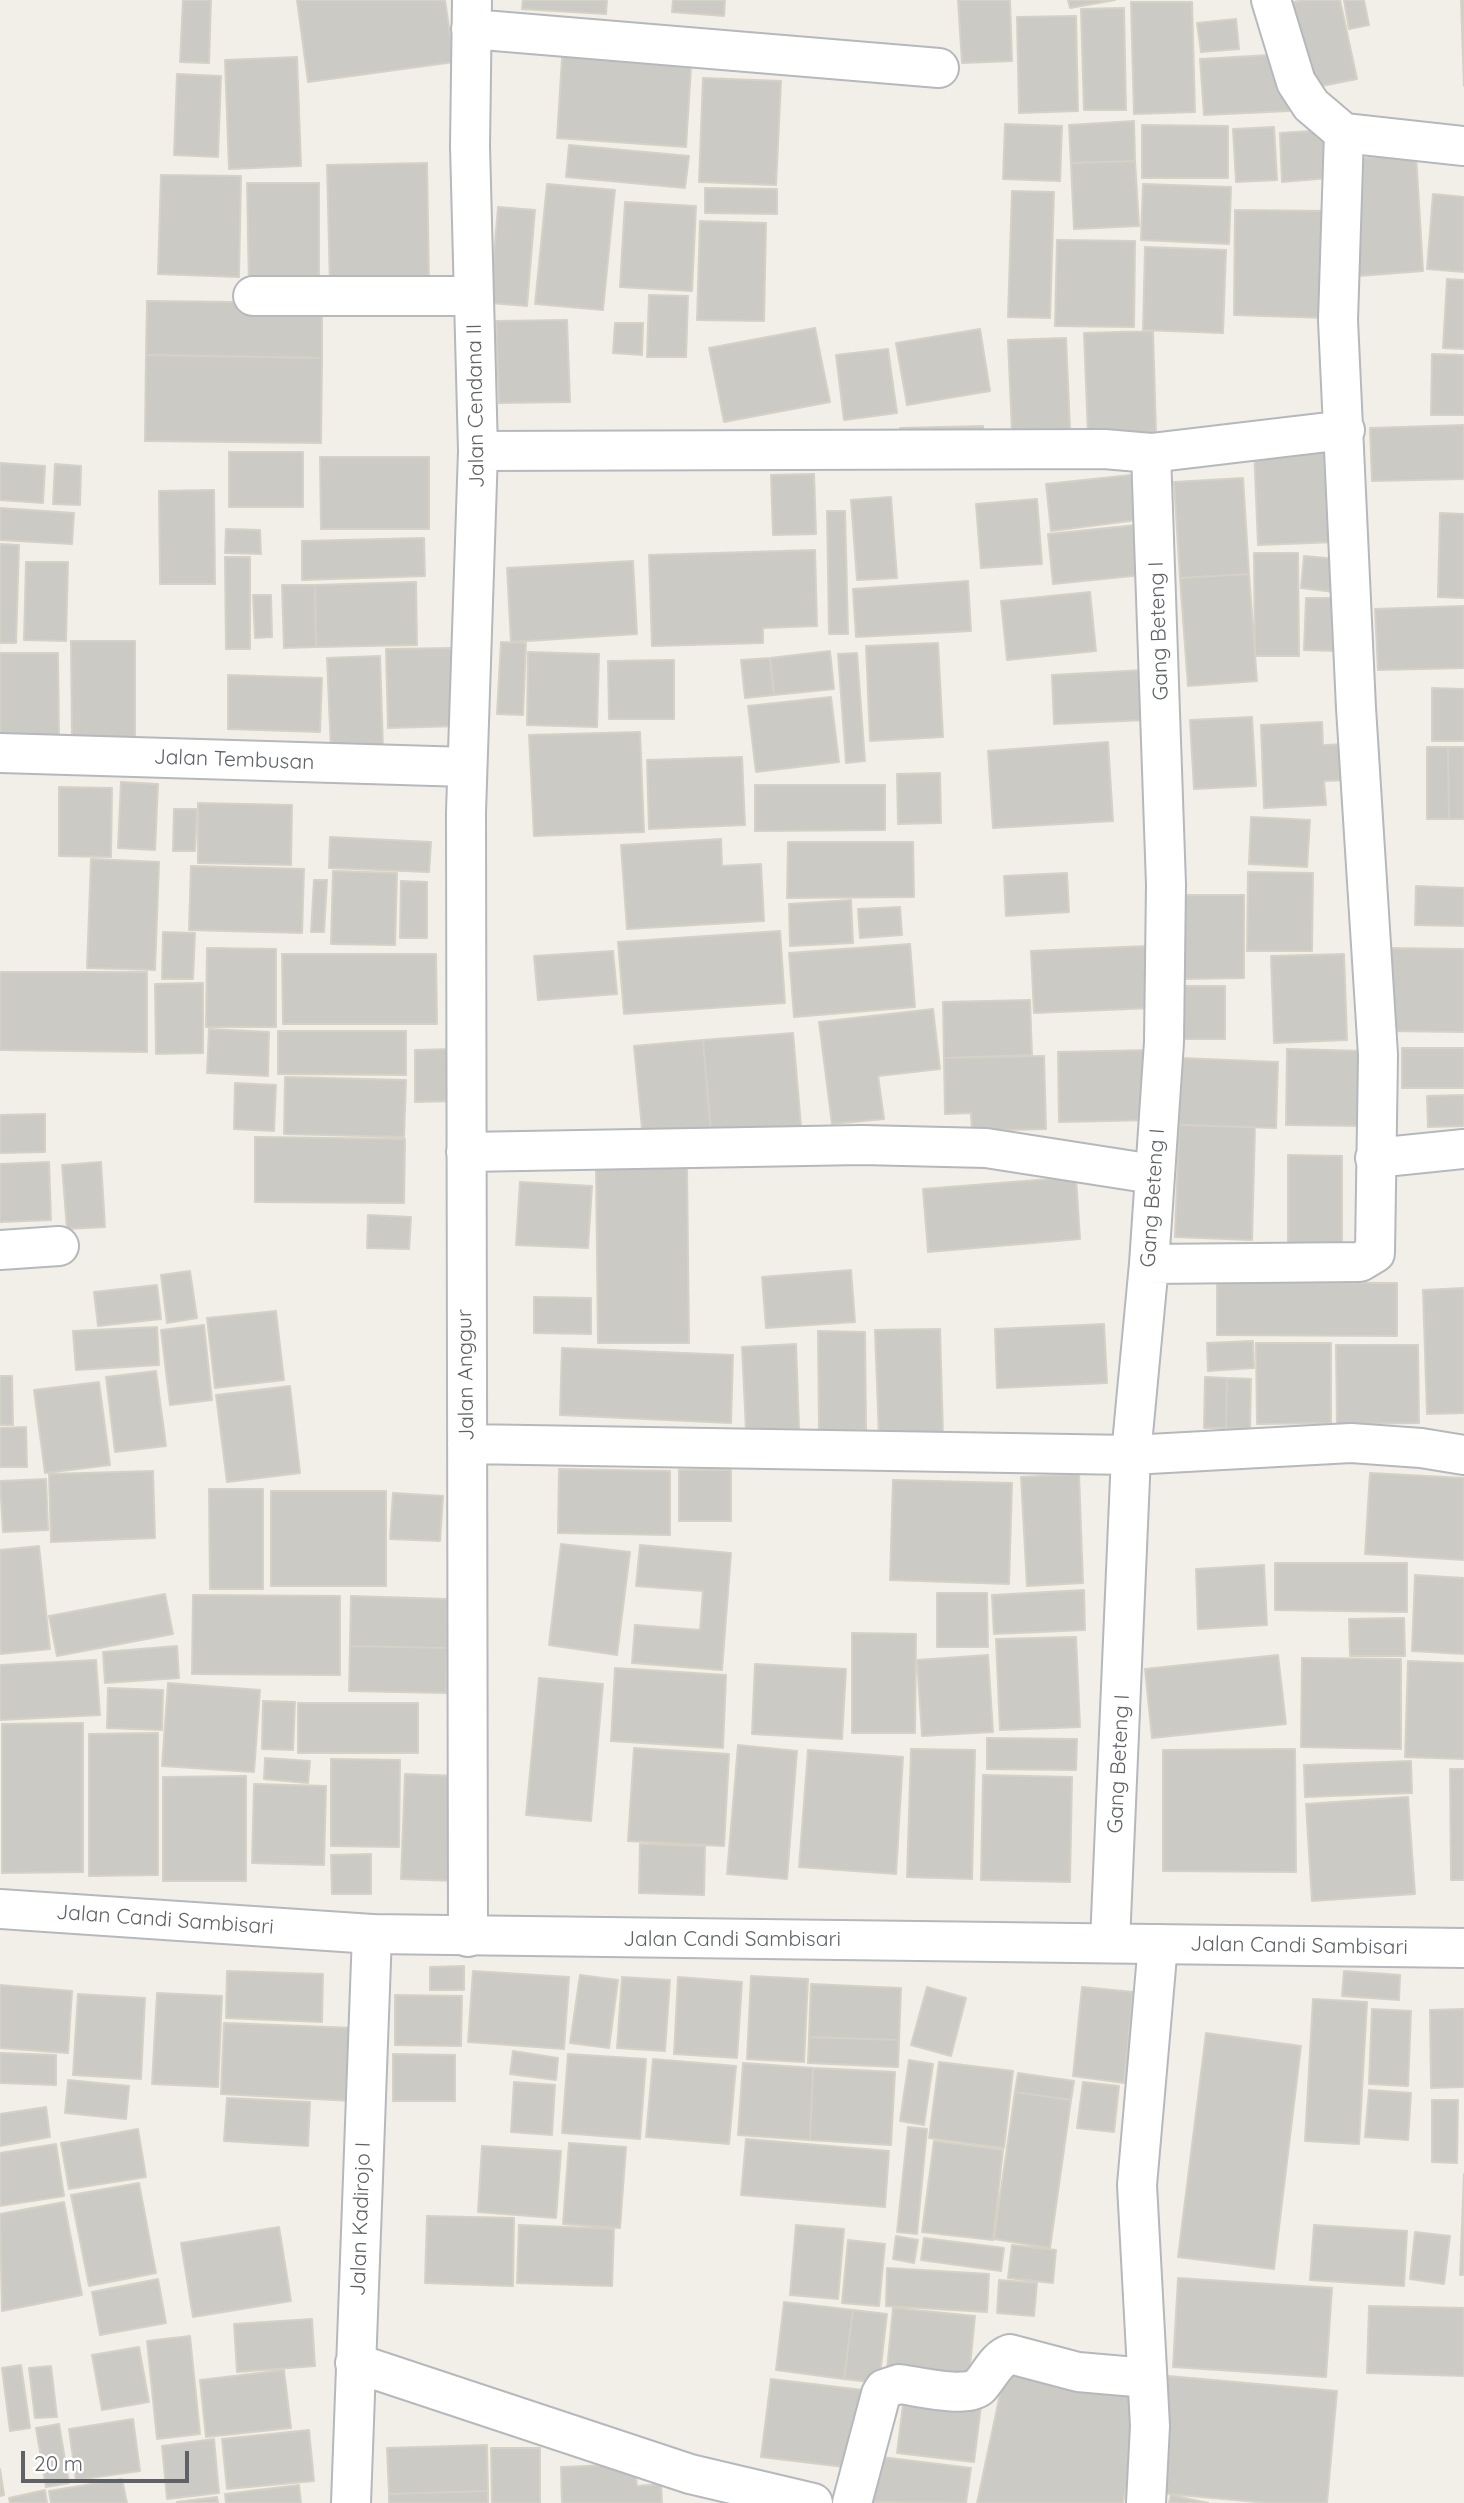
<!DOCTYPE html>
<style>
body{margin:0}
#map{position:relative;width:1464px;height:2503px;overflow:hidden;background:#f1efe8;font-family:Quicksand,sans-serif}
canvas{display:block}
.scale{position:absolute;left:21px;top:2451px;width:168px;height:32px;box-sizing:border-box;border:4px solid #5f6368;border-top:0;padding-left:9px;font-size:21px;line-height:24px;white-space:nowrap;color:#5f6368;-webkit-text-stroke:5px #fff;paint-order:stroke}
</style>
<div id="map">
<canvas width="1464" height="2503"></canvas>
<div class="scale">20 m</div>
</div>
<script>
const ctx = document.querySelector('canvas').getContext('2d');
ctx.lineJoin = 'round';
function fillPath(path, color) { ctx.fillStyle = color; ctx.fill(path, 'evenodd'); }
function stroke(path, color, width, dash) { ctx.strokeStyle = color; ctx.lineWidth = width; ctx.lineCap = dash ? 'butt' : 'round'; ctx.setLineDash(dash || []); ctx.stroke(path); }
function drawText(font, color, halo, rows, align = 'center') {
  ctx.font = font + ' Quicksand,sans-serif'; ctx.lineWidth = 5; ctx.setLineDash([]); ctx.textBaseline = 'middle'; ctx.strokeStyle = halo; ctx.fillStyle = color; for (const [text, x, y, turn = 0] of rows) {
    ctx.save(); ctx.translate(x, y); ctx.rotate((+turn || 0) * Math.PI / 180); ctx.textAlign = isNaN(turn) ? turn : align; if (halo) ctx.strokeText(text, 0, 0); ctx.fillText(text, 0, 0); ctx.restore();
  }
}
const building = new Path2D(`
 M183,0H211L209,63L180,62Z
 M297,0H445L454,62L308,82Z
 M523,0H607L606,14L522,9Z
 M673,0H725L724,16L672,12Z
 M958,0H1010L1012,61L962,63Z
 M1068,0H1115L1070,8Z
 M1303,0H1340L1357,79L1307,89L1289,3Z
 M1344,0H1364L1369,25L1349,29Z
 M1461,0H1464V86Z
 M1131,2H1192L1195,112L1134,114Z
 M1124,8L1126,110H1084L1081,9Z
 M1076,16L1078,111L1019,113L1017,17Z
 M1236,19L1239,49L1201,52L1197,23Z
 M563,43L692,51L686,147L557,138Z
 M1287,54L1289,111L1204,115L1200,59Z
 M297,57L301,166L229,169L225,60Z
 M177,74L221,76L218,157L174,155Z
 M703,78L781,81L776,185L699,182Z
 M1134,121L1135,161L1071,163L1069,125Z
 M1005,124L1062,126L1060,181L1003,179Z
 M1142,125L1228,126V178H1142Z
 M1274,127L1277,180L1236,182L1233,129Z
 M1326,130L1329,178L1282,182L1280,133Z
 M569,145L689,156L685,188L566,177Z
 M1416,154L1423,271L1359,276L1352,159Z
 M1135,161L1139,226L1074,229L1071,163Z
 M427,163L429,283L330,286L327,165Z
 M161,175L241,176L239,277L158,274Z
 M247,183H319V287H249Z
 M547,184L615,190L603,310L535,304Z
 M1143,184L1231,187L1229,244L1141,240Z
 M705,188L777,189V214L705,213Z
 M1012,191L1054,192L1050,318L1008,317Z
 M1433,194L1464,197V272L1427,269Z
 M625,202L696,206L692,291L620,287Z
 M498,207L535,210L527,306L490,303Z
 M1235,210L1328,211L1327,318L1234,315Z
 M700,221L766,223L764,321L697,320Z
 M1057,240L1135,241L1134,327L1055,326Z
 M1145,247L1226,250L1223,333L1143,330Z
 M1447,279L1464,280V349L1443,348Z
 M649,295L688,296L686,357H647Z
 M147,301L322,303V358L146,355Z
 M567,320L570,402L499,403L496,321Z
 M615,323H643L642,355L613,353Z
 M815,328L830,402L724,422L709,348Z
 M980,329L990,391L907,405L896,343Z
 M1153,331L1156,434L1088,436L1084,333Z
 M1066,338L1070,429L1012,432L1008,340Z
 M888,349L897,413L844,420L836,355Z
 M1432,354L1464,355V415H1431Z
 M146,355L322,358L321,443L145,441Z
 M1464,425V479L1372,481L1370,428Z
 M983,426V437L901,439L900,428Z
 M1333,445L1337,542L1258,545L1254,448Z
 M229,452H303V507H229Z
 M320,457H429V529H321Z
 M0,463L45,466L43,503L0,500Z
 M55,464L81,466L80,505L53,504Z
 M814,474L816,534L773,535L771,475Z
 M1131,475L1137,520L1051,531L1046,484Z
 M1243,478L1249,574L1180,578L1174,482Z
 M214,490L215,584H160L159,491Z
 M891,497L897,578L857,580L851,500Z
 M1037,499L1042,564L981,568L976,504Z
 M0,508L74,513L72,544L0,540Z
 M827,511H845L848,634H829Z
 M1440,513L1464,514V598L1438,597Z
 M1147,524L1152,574L1053,584L1048,534Z
 M226,529L260,530L261,554L225,553Z
 M424,538L425,576L302,580V541Z
 M0,544L19,545L16,643H0Z
 M815,550L817,626L763,628V643L652,646L649,555Z
 M1254,553H1298L1299,656H1255Z
 M1304,556L1337,559L1334,592L1301,588Z
 M225,557H250V649H226Z
 M633,561L637,634L511,642L507,568Z
 M26,562H68L66,641L24,640Z
 M1249,574L1257,681L1188,686L1180,578Z
 M968,581L971,631L856,637L853,589Z
 M416,582L417,645L316,647L315,585Z
 M282,585H315L316,647L284,648Z
 M1090,592L1096,651L1007,660L1001,601Z
 M253,595H271L272,637L255,638Z
 M1306,598H1339L1337,651L1304,650Z
 M1464,606V668L1378,670L1375,609Z
 M71,641H135V742L72,743Z
 M501,642L526,643L523,715L497,714Z
 M938,643L943,737L870,741L866,646Z
 M455,648L458,726L388,728L386,649Z
 M830,651L834,689L774,695L770,658Z
 M528,652L599,654L597,727L527,725Z
 M0,653H58L59,741L0,742Z
 M857,653L865,761L846,763L838,654Z
 M380,656L383,749L331,751L327,658Z
 M770,658L774,695L745,698L741,660Z
 M674,660V719H609L608,661Z
 M1145,670L1147,720L1054,724L1052,675Z
 M228,675L322,678L320,732L228,729Z
 M1432,688L1464,689V741H1432Z
 M831,697L839,762L756,772L748,706Z
 M1252,717L1256,786L1194,789L1190,720Z
 M1322,722L1323,745L1350,744L1351,780L1324,781L1326,805L1264,808L1261,725Z
 M640,732L644,832L534,836L529,735Z
 M1108,742L1113,821L993,828L988,751Z
 M1427,747H1448L1449,819H1427Z
 M1448,747H1464V819H1449Z
 M742,757L745,825L649,829L647,760Z
 M940,773L941,823L898,824L897,774Z
 M121,782L158,784L155,850L118,848Z
 M755,785H885V830L755,831Z
 M59,787L112,788L111,857L59,856Z
 M198,803L292,805L291,865L198,863Z
 M174,809H197L195,851H173Z
 M1251,817L1310,820L1307,867L1249,864Z
 M330,837L431,842L429,872L329,868Z
 M721,839L722,866L761,864L764,921L627,929L621,845Z
 M788,842H913L914,897L787,898Z
 M91,859L159,862L155,970L87,968Z
 M191,866L304,869L302,933L189,930Z
 M333,871L397,873L395,945L331,944Z
 M1248,872L1313,873L1312,951H1247Z
 M1067,873L1069,912L1006,916L1004,876Z
 M314,880H327L324,932H311Z
 M401,881L427,882V938H400Z
 M1416,886L1464,888V926L1415,925Z
 M1182,895H1244V978L1183,979Z
 M851,900L853,943L790,946L789,904Z
 M900,907L902,935L860,938L858,909Z
 M780,931L785,1003L624,1014L618,942Z
 M163,932L195,933L193,979H162Z
 M910,944L915,1007L794,1017L789,953Z
 M1148,946L1152,1008L1034,1013L1031,951Z
 M207,948L276,949V1027H206Z
 M1385,948L1464,949V1032L1385,1031Z
 M613,951L617,994L538,1000L534,956Z
 M282,954H436L437,1024H283Z
 M1344,954L1347,1040L1274,1043L1271,956Z
 M0,972H147V1052L0,1050Z
 M203,983V1053L156,1054L155,984Z
 M1179,986H1225V1039H1179Z
 M1030,1000L1032,1055L944,1058L943,1002Z
 M933,1009L940,1069L878,1076L884,1119L832,1124L819,1022Z
 M209,1029L269,1032L268,1076L207,1073Z
 M278,1031H406V1075L278,1074Z
 M793,1033L801,1126L711,1133L703,1040Z
 M703,1040L711,1133L643,1139L634,1046Z
 M1402,1048H1464V1088H1402Z
 M454,1049L456,1101L415,1102V1050Z
 M1287,1049L1365,1051L1364,1126L1286,1125Z
 M1152,1050L1154,1120L1059,1122L1058,1052Z
 M1044,1056L1046,1129L972,1131L971,1113L945,1114L944,1058Z
 M1181,1058L1278,1062L1276,1128L1179,1125Z
 M285,1077L406,1080L404,1137L284,1134Z
 M235,1083L276,1085L274,1131L234,1129Z
 M1464,1095V1126L1428,1127L1427,1096Z
 M45,1114V1152L0,1153V1115Z
 M1179,1125L1255,1127L1252,1240L1175,1237Z
 M255,1137L405,1139L404,1203L255,1202Z
 M1288,1155L1342,1156V1244L1288,1245Z
 M49,1162L51,1220L0,1222V1164Z
 M101,1162L105,1227L67,1229L62,1165Z
 M687,1168L689,1343H598L596,1169Z
 M1076,1177L1080,1239L928,1252L923,1189Z
 M520,1182L592,1186L588,1248L516,1245Z
 M368,1215L411,1217L409,1249L367,1248Z
 M851,1270L855,1322L766,1328L762,1277Z
 M190,1271L197,1318L167,1323L161,1275Z
 M1217,1282L1397,1283V1336L1217,1335Z
 M157,1285L161,1319L98,1326L94,1292Z
 M1464,1288V1413L1427,1414L1423,1290Z
 M534,1297L591,1298V1334L534,1333Z
 M276,1311L284,1380L215,1388L207,1318Z
 M1104,1324L1107,1383L997,1388L995,1329Z
 M204,1325L212,1400L170,1405L161,1330Z
 M157,1327L159,1365L76,1370L73,1331Z
 M940,1329L943,1437L879,1438L875,1330Z
 M818,1331L865,1332L866,1430H819Z
 M1253,1341L1254,1368L1208,1371L1207,1343Z
 M1256,1343H1331V1423L1257,1424Z
 M796,1344L799,1429L746,1431L742,1347Z
 M1336,1345H1418L1419,1423L1337,1424Z
 M562,1348L733,1355L731,1423L560,1415Z
 M156,1371L166,1446L115,1452L106,1377Z
 M0,1376H12L13,1425H0Z
 M1205,1377L1227,1378L1226,1428H1204Z
 M1227,1378L1251,1379L1250,1429L1226,1428Z
 M99,1382L110,1465L45,1473L34,1390Z
 M290,1386L300,1473L227,1482L216,1395Z
 M26,1427L27,1467H0V1428Z
 M559,1469L670,1471V1535L558,1533Z
 M679,1470H731V1521H679Z
 M153,1471L155,1538L51,1542L49,1474Z
 M1370,1473L1464,1478V1560L1365,1554Z
 M1079,1474L1083,1583L1027,1586L1021,1477Z
 M46,1479L48,1530L3,1532L0,1481Z
 M893,1480L1012,1483L1009,1584L890,1580Z
 M209,1489H263V1589H210Z
 M271,1491H386V1586H271Z
 M393,1493L443,1496L440,1541L390,1539Z
 M561,1544L630,1552L617,1655L549,1645Z
 M640,1545L731,1553L722,1670L632,1663L635,1625L700,1630L703,1591L636,1586Z
 M39,1546L50,1649L0,1654V1550Z
 M1275,1563H1407V1612L1275,1610Z
 M1264,1565L1267,1625L1198,1629L1196,1569Z
 M1415,1575L1464,1578V1654L1412,1651Z
 M1084,1590L1085,1630L994,1634L992,1595Z
 M937,1593H987L988,1647H937Z
 M165,1594L173,1634L57,1656L49,1616Z
 M193,1595L340,1596V1675L192,1674Z
 M351,1596L447,1599V1648L350,1646Z
 M1404,1618L1405,1656H1350L1349,1619Z
 M852,1633L916,1634L915,1733H852Z
 M1076,1637L1080,1727L1000,1730L996,1639Z
 M177,1646L179,1678L105,1683L103,1652Z
 M350,1646L447,1648L446,1693L349,1691Z
 M988,1655L993,1732L922,1736L917,1660Z
 M1278,1655L1286,1724L1152,1738L1145,1669Z
 M1302,1658L1401,1659V1749L1301,1747Z
 M96,1660L100,1715L0,1720V1665Z
 M1408,1661L1464,1663V1759L1405,1757Z
 M755,1664L846,1669L842,1739L752,1734Z
 M615,1668L726,1675L723,1748L611,1741Z
 M539,1678L603,1684L591,1821L526,1815Z
 M168,1683L260,1690L254,1772L162,1766Z
 M108,1688L163,1690L162,1730L107,1728Z
 M263,1701L295,1702L293,1750L262,1749Z
 M298,1703H418V1753H298Z
 M83,1723V1872L2,1873V1724Z
 M158,1733V1875L89,1876V1734Z
 M987,1738L1077,1739L1076,1770L987,1769Z
 M738,1745L797,1751L787,1879L727,1874Z
 M634,1748L729,1754L724,1846L628,1841Z
 M911,1749L975,1750L972,1879L907,1877Z
 M1295,1749L1296,1872L1163,1871V1750Z
 M808,1750L903,1757L896,1874L799,1867Z
 M265,1758L310,1761L308,1783L264,1779Z
 M331,1759L400,1760L399,1847L331,1846Z
 M1411,1761L1412,1793L1305,1797L1304,1765Z
 M1450,1769H1464V1880H1451Z
 M405,1774L459,1776L455,1881L401,1879Z
 M983,1775L1072,1777L1070,1882L981,1880Z
 M246,1776V1881H163V1777Z
 M254,1784L326,1786L324,1865L252,1863Z
 M1408,1797L1415,1894L1312,1901L1306,1804Z
 M640,1844L705,1846L704,1895L639,1893Z
 M371,1854V1894H332L331,1855Z
 M464,1966V1990H430V1967Z
 M227,1971L323,1974L322,2022L226,2018Z
 M473,1971L569,1977L564,2049L468,2042Z
 M1344,1971L1400,1975L1399,2000L1342,1996Z
 M580,1975L618,1980L609,2048L570,2043Z
 M751,1976L808,1979L804,2062L747,2059Z
 M622,1977L670,1980L665,2051L617,2048Z
 M678,1977L742,1982L737,2058L674,2054Z
 M811,1984L901,1988L899,2040L809,2037Z
 M0,1985L72,1991L68,2053L0,2048Z
 M927,1987L966,1998L951,2056L911,2045Z
 M1082,1987L1133,1992L1124,2083L1073,2076Z
 M157,1993L222,1996L218,2087L152,2084Z
 M78,1994L145,1998L141,2079L73,2075Z
 M395,1995L462,1996L461,2046L395,2045Z
 M1313,1999L1367,2002L1359,2144L1305,2141Z
 M1372,2009L1411,2011L1408,2086L1369,2084Z
 M1464,2009V2087L1431,2088L1430,2010Z
 M224,2023L355,2028L353,2101L221,2094Z
 M1206,2033L1301,2046L1274,2269L1178,2257Z
 M809,2037L899,2040L898,2067L808,2063Z
 M513,2051L558,2058L556,2080L510,2074Z
 M0,2053L56,2055V2085L0,2083Z
 M393,2054L455,2055V2101H393Z
 M568,2054L646,2059L640,2139L562,2133Z
 M653,2059L736,2066L729,2144L646,2137Z
 M909,2060L933,2064L924,2125L900,2121Z
 M939,2062L1013,2071L1004,2148L929,2138Z
 M743,2063L813,2068L810,2140L738,2135Z
 M813,2068L895,2072L891,2145L810,2140Z
 M1018,2073L1074,2081L1071,2100L1015,2092Z
 M68,2080L129,2086L126,2119L65,2113Z
 M514,2082L555,2085L552,2135L511,2132Z
 M1083,2082L1119,2086L1114,2132L1077,2128Z
 M1369,2090L1411,2093L1408,2140L1365,2137Z
 M1015,2092L1071,2100L1050,2248L994,2239Z
 M227,2098L310,2102L308,2146L224,2141Z
 M1432,2100H1458L1457,2163L1432,2162Z
 M46,2107L50,2137L0,2146V2114Z
 M908,2127L927,2129L917,2234L897,2232Z
 M138,2129L146,2177L69,2189L61,2143Z
 M746,2139L889,2151L885,2207L741,2195Z
 M934,2141L1003,2150L993,2240L922,2232Z
 M569,2143L626,2147L620,2228L563,2224Z
 M56,2144L64,2196L0,2206V2153Z
 M482,2146L561,2151L556,2218L478,2212Z
 M1464,2174V2275H1460Z
 M139,2183L156,2273L89,2286L71,2195Z
 M64,2202L82,2295L2,2311L0,2214Z
 M427,2216L514,2218L513,2286L425,2283Z
 M519,2225L614,2229L612,2286L517,2283Z
 M796,2225L844,2229L838,2299L790,2295Z
 M1314,2225L1407,2231L1404,2286L1310,2280Z
 M279,2227L291,2301L193,2317L181,2243Z
 M1415,2232L1450,2236L1444,2284L1410,2279Z
 M896,2236L918,2240L914,2263L893,2259Z
 M924,2238L1004,2248L1001,2271L921,2260Z
 M848,2240L885,2244L879,2306L842,2303Z
 M1012,2245L1056,2250L1053,2283L1008,2278Z
 M887,2268L989,2274L987,2312L886,2306Z
 M1178,2278L1332,2288L1326,2377L1173,2367Z
 M158,2279L166,2323L100,2335L92,2292Z
 M999,2280L1037,2283L1034,2316L997,2313Z
 M784,2302L853,2310L844,2379L776,2370Z
 M1369,2306L1464,2308V2376L1367,2373Z
 M893,2308L975,2316L968,2387L886,2380Z
 M853,2310L887,2314L879,2383L844,2379Z
 M312,2319L315,2366L237,2372L234,2324Z
 M190,2336L200,2434L157,2439L147,2341Z
 M139,2347L149,2402L102,2410L92,2355Z
 M21,2365L30,2428L10,2431L2,2368Z
 M51,2366L57,2417L35,2418L29,2368Z
 M1006,2366L1146,2397L1123,2503H977Z
 M284,2370L291,2428L206,2437L200,2380Z
 M1168,2376L1337,2391L1327,2503H1268L1158,2493Z
 M771,2379L863,2390L853,2468L761,2457Z
 M905,2389L982,2398L974,2462L897,2453Z
 M133,2419L140,2471L76,2480L69,2429Z
 M59,2424L69,2483L46,2487L36,2428Z
 M309,2430L314,2481L227,2489L222,2439Z
 M214,2439L219,2493L167,2499L162,2446Z
 M487,2445L488,2491L389,2494L387,2448Z
 M491,2448H540V2503H492Z
 M873,2456L971,2468L966,2503L867,2502Z
 M635,2464L637,2486L661,2484L662,2503H562L561,2467Z
 M0,2469L4,2495L0,2496Z
 M122,2479L127,2503H51L49,2491Z
 M299,2485L301,2503H226L225,2494Z
 M45,2490L47,2503H10L9,2498Z
 M488,2491V2503H389V2494Z
 M1171,2495L1208,2503H1169Z
 M217,2497L218,2503H178L177,2502Z`);
const minor = new Path2D(`
 M1271,0L1296,82L1311,105L1344,133L1464,146
 M471,29L939,68
 M253,296H474
 M478,451L1104,449L1151,453L1345,430
 M0,753L467,767
 M466,1152L862,1145L986,1148L1153,1174
 M1375,1158L1464,1149
 M0,1250L59,1246
 M1149,1264L1360,1262L1375,1253L1378,1055L1356,708L1338,320L1344,133
 M467,1444L1131,1455L1351,1443L1421,1448L1464,1455
 M468,1937L466,812L478,451L470,146L472,0
 M1110,1942L1131,1455L1149,1264L1164,1042L1166,885L1151,453
 M355,2363L690,2474L813,2503
 M351,2503L372,1934
 M852,2503L881,2394L884,2389L899,2384C916,2386 968,2399 980,2386C990,2375 996,2359 1010,2354L1078,2372L1147,2378
 M1146,2503L1150,2426L1137,2185L1158,1944`);
const tertiary = new Path2D(`
 M0,1909L372,1934L1464,1948`);
const streetNames = [
 ["Jalan Cendana II",476,406,-91],
 ["Gang Beteng I",1159,631,-92],
 ["Jalan Tembusan",234,760,2],
 ["Gang Beteng I",1153,1198,-86],
 ["Jalan Anggur",466,1375,-91],
 ["Gang Beteng I",1119,1764,-87],
 ["Jalan Candi Sambisari",165,1920,4],
 ["Jalan Candi Sambisari",732,1940],
 ["Jalan Candi Sambisari",1299,1946,1],
 ["Jalan Kadirojo I",361,2219,-88]
];
fillPath(building, '#cccac5');
stroke(building, '#d6d1c6', 2);
stroke(minor, '#b5b8bc', 42);
stroke(tertiary, '#b5b8bc', 42);
stroke(minor, '#fff', 38);
stroke(tertiary, '#fff', 38);
drawText('21px', '#5f6368', '#fff', streetNames);
</script>
